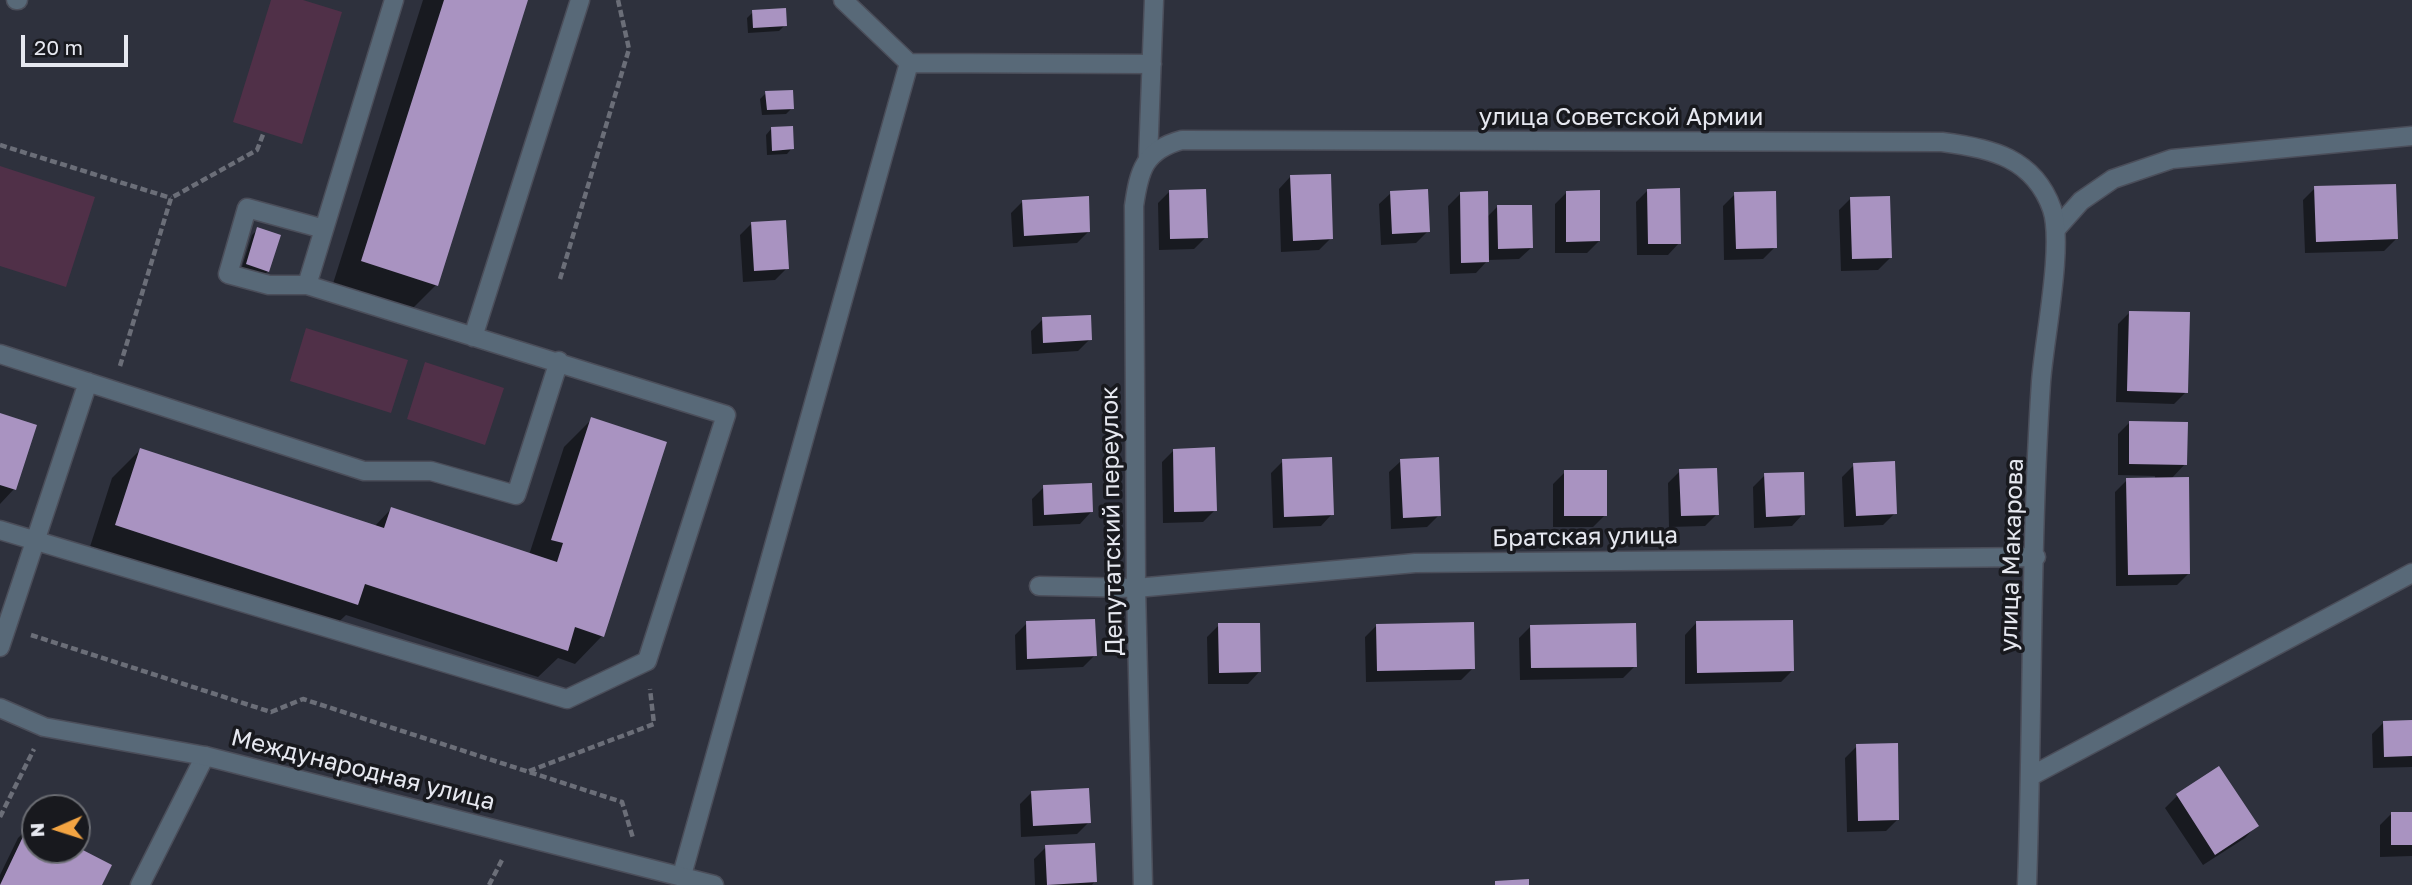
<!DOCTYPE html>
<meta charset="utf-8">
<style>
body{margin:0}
#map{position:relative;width:2412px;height:885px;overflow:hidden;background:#2e313d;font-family:"Golos Text",sans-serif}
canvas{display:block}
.north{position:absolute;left:21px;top:794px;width:70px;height:70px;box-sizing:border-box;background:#18191e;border:2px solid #6a6c72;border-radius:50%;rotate:267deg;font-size:19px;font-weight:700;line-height:28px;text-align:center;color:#e6e8f0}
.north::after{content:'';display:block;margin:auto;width:24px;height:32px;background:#f3a442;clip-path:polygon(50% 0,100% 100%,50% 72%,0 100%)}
.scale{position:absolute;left:21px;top:35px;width:107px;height:32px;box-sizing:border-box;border:4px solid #e6e8f0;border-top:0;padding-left:9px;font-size:21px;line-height:24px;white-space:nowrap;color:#e6e8f0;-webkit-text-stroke:5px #18191e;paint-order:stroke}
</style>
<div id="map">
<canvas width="2412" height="885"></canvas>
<div class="north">N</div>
<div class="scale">20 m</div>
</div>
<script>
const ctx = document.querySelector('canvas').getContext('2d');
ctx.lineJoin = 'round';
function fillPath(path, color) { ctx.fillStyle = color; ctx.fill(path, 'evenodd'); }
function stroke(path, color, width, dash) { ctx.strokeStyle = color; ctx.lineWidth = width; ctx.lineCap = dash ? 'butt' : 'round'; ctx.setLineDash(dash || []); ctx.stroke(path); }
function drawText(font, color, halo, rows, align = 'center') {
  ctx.font = font + ' "Golos Text",sans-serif'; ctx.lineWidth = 7; ctx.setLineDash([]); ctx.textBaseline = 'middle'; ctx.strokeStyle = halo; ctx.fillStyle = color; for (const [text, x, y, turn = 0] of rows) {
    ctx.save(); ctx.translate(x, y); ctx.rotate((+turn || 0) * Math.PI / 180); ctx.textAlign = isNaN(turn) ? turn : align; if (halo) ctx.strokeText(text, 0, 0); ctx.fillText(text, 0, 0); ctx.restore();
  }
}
const green = new Path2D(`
 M271,0H303L342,12L302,144L233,122Z
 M0,166L95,197L66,287L0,266Z
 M306,328L408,360L391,413L290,381Z
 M425,362L504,388L485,445L407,419Z`);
const shadow = new Path2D(`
 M423,0H526L436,285L404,317L330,293Z
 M753,12L785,25L779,31L748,33L747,18Z
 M766,93L792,108L786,114L762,115L760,99Z
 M771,129L792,148L787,154L767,155L766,135Z
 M1290,177L1331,238L1319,250L1281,252L1279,189Z
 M2315,188L2396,239L2384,251L2305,253L2303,200Z
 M1648,190L1679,243L1668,255H1637L1636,202Z
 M1170,191L1206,237L1194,249L1159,250L1158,203Z
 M1391,193L1428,231L1416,243L1381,245L1379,204Z
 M1566,193L1599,241L1587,253H1555V204Z
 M1460,194L1487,217L1497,207L1531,248L1519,259L1488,260L1476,273L1450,274L1448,206Z
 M1735,194L1775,247L1763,259L1724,260L1723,206Z
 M1851,198L1890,258L1878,270L1841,271L1839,210Z
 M1023,201L1089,231L1077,243L1013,247L1011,213Z
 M752,223L787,268L775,280L743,282L740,235Z
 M258,229L268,271L262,277L241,270L252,235Z
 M2130,312L2186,392L2174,404L2116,402L2118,324Z
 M1043,319L1090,339L1078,351L1032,354L1031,331Z
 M0,415L14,489L0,504Z
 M592,419L602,636L575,664L558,658L538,677L346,615L329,631L88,553L112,478L140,450L374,527L391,509L529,555L564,447Z
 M2130,422L2185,464L2171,479L2189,573L2177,585L2116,586L2115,492L2127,480L2155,479V476L2118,475V434Z
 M1174,450L1215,510L1203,522L1163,523L1162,462Z
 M1283,461L1332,514L1321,526L1273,528L1271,473Z
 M1401,461L1439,515L1427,527L1391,529L1389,472Z
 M1854,465L1895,513L1883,525L1844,527L1842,477Z
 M1680,471L1717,514L1705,526L1669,527L1668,483Z
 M1565,472L1605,515L1593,527H1553V484Z
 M1765,475L1803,514L1792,526L1754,528L1753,487Z
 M1044,487L1091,512L1080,524L1033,526L1032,499Z
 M1027,623L1095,655L1083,667L1016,670L1015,635Z
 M1696,623L1793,670L1781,682L1685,684V635Z
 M1219,625L1259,672L1248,684H1208L1207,637Z
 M1377,625L1473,668L1461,680L1366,682L1365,637Z
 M1531,626L1635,666L1623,678L1520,680L1519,638Z
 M2384,722H2412V767L2373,768L2372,734Z
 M1857,746L1898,819L1886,831L1847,832L1845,758Z
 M2219,768L2256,826L2245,838L2203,865L2165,808L2177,796Z
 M1031,793L1089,822L1077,834L1021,837L1020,804Z
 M2392,813H2412V856L2380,857V825Z
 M30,826L35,829V850L77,849L100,885H0V875L18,838Z
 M1046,847L1095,881L1092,885H1035L1034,859Z`);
const building = new Path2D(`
 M444,0H528L438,286L361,261Z
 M786,8L787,26L753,28L752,10Z
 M793,90L794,109L767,110L765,91Z
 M793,126L794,149L772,151L771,127Z
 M1331,174L1333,239L1293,241L1290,175Z
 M2396,184L2398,239L2316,242L2314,186Z
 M1680,188L1681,244H1648L1647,189Z
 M1206,189L1208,238L1170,239L1169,190Z
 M1428,189L1430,232L1392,234L1390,191Z
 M1600,190V241L1566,242V191Z
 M1488,191L1489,262L1461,263L1460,192Z
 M1776,191L1777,248L1736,249L1734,192Z
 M1089,196L1090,232L1024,236L1022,200Z
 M1890,196L1892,258L1852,259L1850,197Z
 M1497,205H1532L1533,248L1498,249Z
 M786,220L789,269L754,271L751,222Z
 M257,227L281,235L269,272L246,264Z
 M2129,311L2190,312L2188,393L2127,391Z
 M1091,315L1092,340L1043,343L1042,317Z
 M0,413L37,425L16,490L0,485Z
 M591,417L667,442L604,637L575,627L568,651L365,584L358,605L115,525L140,448L384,528L391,507L557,562L563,543L551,540Z
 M2129,421L2188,422L2187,465L2129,464Z
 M1215,447L1217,511L1174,512L1173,449Z
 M1332,457L1334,515L1284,517L1282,459Z
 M1439,457L1441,516L1403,518L1400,459Z
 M1895,461L1897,514L1856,516L1853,463Z
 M1717,468L1719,515L1681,516L1679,469Z
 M1564,470H1607V516H1564Z
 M1804,472L1805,515L1766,517L1764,473Z
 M2189,477L2190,574L2128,575L2126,478Z
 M1092,483L1093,512L1044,515L1043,485Z
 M1095,619L1097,656L1027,659L1026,621Z
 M1793,620L1794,671L1697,673L1696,621Z
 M1474,622L1475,669L1377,671L1376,624Z
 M1218,623H1260L1261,672L1219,673Z
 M1636,623L1637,667L1531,668L1530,625Z
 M2412,720V756L2384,757L2383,721Z
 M1898,743L1899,820L1858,821L1856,744Z
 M2219,766L2259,826L2215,855L2176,794Z
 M1089,788L1091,823L1033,826L1031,791Z
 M2391,812H2412V845H2391Z
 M29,824L35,827V850H77V847L112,865L102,885H0Z
 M1095,843L1097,882L1047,885L1045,845Z
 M1529,879V885H1495V881Z`);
const path = new Path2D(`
 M0,145L171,198
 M560,279L629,49L618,0
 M120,366L171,198L257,150L264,132
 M31,635L271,712L303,699L622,802L633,838
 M529,771L654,724L650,689
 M0,817L34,749
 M489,885L503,858`);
const service = new Path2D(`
 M16,0H18
 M843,0L909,63
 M1148,159L1154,0
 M2057,228L2081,201L2113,179L2172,159L2412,136
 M307,285H269L228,274L247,208L324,229
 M473,337L580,0
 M0,354L364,471H431L516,495L559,361
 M0,530L567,699L647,661L726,415L307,285L394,0
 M1039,586L1136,588
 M0,647L88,382
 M682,875L909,63L1152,64
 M140,885L205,756`);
const minor = new Path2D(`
 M1136,588L1415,563L2036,557
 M0,708L44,727L205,756L714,885
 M2031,776L2412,573
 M1143,885L1136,588L1134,206C1139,171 1144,150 1182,140L1942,142C1991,148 2034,158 2052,209C2064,245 2044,340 2041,382C2030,549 2033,718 2027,885`);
const streetNames = [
 ["улица Советской Армии",1621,117],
 ["Депутатский переулок",1112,521,-91],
 ["Братская улица",1585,537,-1],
 ["улица Макарова",2012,555,-88],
 ["Международная улица",363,770,14]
];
fillPath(green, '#503048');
fillPath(shadow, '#0007');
fillPath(building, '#a993c1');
stroke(service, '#4b4e5a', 21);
stroke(minor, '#4b4e5a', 21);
stroke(path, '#6b6e78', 4.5, [7, 3.5]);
stroke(service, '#586978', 18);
stroke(minor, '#586978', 18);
drawText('24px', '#e6e8f0', '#18191e', streetNames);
</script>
